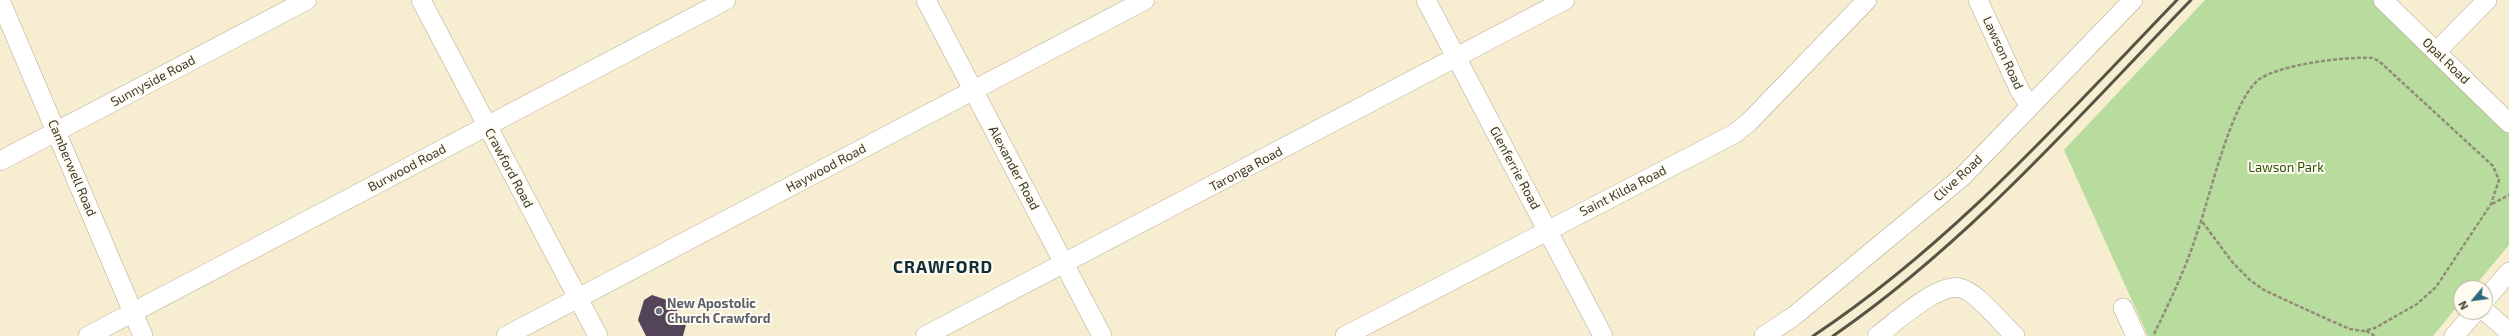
<!DOCTYPE html>
<style>
body{margin:0}
#map{position:relative;width:2509px;height:336px;overflow:hidden;background:#f7eed1;font-family:"Exo 2",sans-serif}
canvas{display:block}
.north{position:absolute;left:2453px;top:280px;width:40px;height:40px;box-sizing:border-box;background:#fffbf0;border:1px solid #b1ada2;border-radius:50%;rotate:241deg;font-size:11px;font-weight:700;line-height:16px;text-align:center;color:#3b382c}
.north::after{content:'';display:block;margin:auto;width:14px;height:18px;background:#2b687e;clip-path:polygon(50% 0,100% 100%,50% 72%,0 100%)}
</style>
<div id="map">
<canvas width="2509" height="336"></canvas>
<div class="north">N</div>
</div>
<script>
const ctx = document.querySelector('canvas').getContext('2d');
ctx.lineJoin = 'round';
function fillPath(path, color) { ctx.fillStyle = color; ctx.fill(path, 'evenodd'); }
function stroke(path, color, width, dash) { ctx.strokeStyle = color; ctx.lineWidth = width; ctx.lineCap = dash ? 'butt' : 'round'; ctx.setLineDash(dash || []); ctx.stroke(path); }
function drawText(font, color, halo, rows, align = 'center') {
  ctx.font = font + ' "Exo 2",sans-serif'; ctx.lineWidth = 4; ctx.setLineDash([]); ctx.textBaseline = 'middle'; ctx.strokeStyle = halo; ctx.fillStyle = color; for (const [text, x, y, turn = 0] of rows) {
    ctx.save(); ctx.translate(x, y); ctx.rotate((+turn || 0) * Math.PI / 180); ctx.textAlign = isNaN(turn) ? turn : align; if (halo) ctx.strokeText(text, 0, 0); ctx.fillText(text, 0, 0); ctx.restore();
  }
}
const green = new Path2D(`
 M2205,0H2374L2509,134V245L2473,288H2461V302L2433,336H2148L2064,150Z`);
const building = new Path2D(`
 M652,295L673,302L681,319L687,321L683,336H646L638,320L644,300Z`);
const path = new Path2D(`
 M2492,204L2509,195
 M2366,331L2375,336
 M2154,334C2170,301 2186,268 2197,233C2210,197 2230,106 2257,81C2275,65 2347,56 2372,58L2379,61L2493,166L2499,180L2491,204L2436,287L2417,304L2375,328L2363,331L2350,329L2329,320L2264,290L2250,280L2233,263L2201,220`);
const street = new Path2D(`
 M0,0L143,336
 M421,0L598,336
 M926,0L1102,336
 M1426,0L1603,336
 M1978,0L2020,91L2030,106
 M2383,0L2509,123
 M2437,51L2487,0
 M0,161L307,0
 M2485,300L2509,272
 M2123,308L2136,336
 M2485,311L2509,332
 M88,336L726,0
 M506,336L1145,0
 M925,336L1565,0
 M1345,336L1734,134L1749,122L1867,0
 M1764,336L1794,316L1962,177L2133,0
 M1877,336C1895,323 1937,283 1960,288C1976,291 2002,324 2015,336
 M2454,336L2475,312`);
const rail = new Path2D(`
 M1813,336C1952,244 2062,119 2177,0
 M1833,336C1968,243 2078,117 2191,0`);
const markers = [
 [659,311,4,"#6b7280"]
];
const streetNames = [
 ["Lawson Road",2003,53,65],
 ["Opal Road",2446,61,44],
 ["Sunnyside Road",153,81,-28],
 ["Camberwell Road",72,168,67],
 ["Burwood Road",407,168,-28],
 ["Crawford Road",509,168,62],
 ["Haywood Road",826,168,-28],
 ["Alexander Road",1014,168,62],
 ["Glenferrie Road",1515,168,62],
 ["Taronga Road",1246,169,-28],
 ["Clive Road",1958,178,-43],
 ["Saint Kilda Road",1623,191,-27]
];
const parkNames = [
 ["Lawson Park",2286,168]
];
const worshipNames = [
 ["New Apostolic",667,304],
 ["Church Crawford",667,319]
];
const districtNames = [
 ["CRAWFORD",943,267]
];
fillPath(green, '#b7dc9e');
fillPath(building, '#53445a');
stroke(street, '#b0a78c', 20);
stroke(path, '#918b77', 2.5, [4, 2]);
stroke(street, '#fff', 19);
stroke(rail, '#575345', 3);
for (const [x, y, r, color] of markers) { const dot = new Path2D(); dot.arc(x, y, r, 0, 2 * Math.PI); ctx.fillStyle = color; ctx.fill(dot); stroke(dot, '#fffbf0', 1.5); }
drawText('13px', '#3b382c', '#fffbf0', streetNames);
drawText('13px', '#2f5208', '#fffbf0', parkNames);
drawText('bold 13px', '#5b616d', '#fffbf0', worshipNames, 'left');
ctx.letterSpacing = '1px';
drawText('bold 17px', '#102e38', '#fffbf0', districtNames);
ctx.letterSpacing = '0px';
</script>
